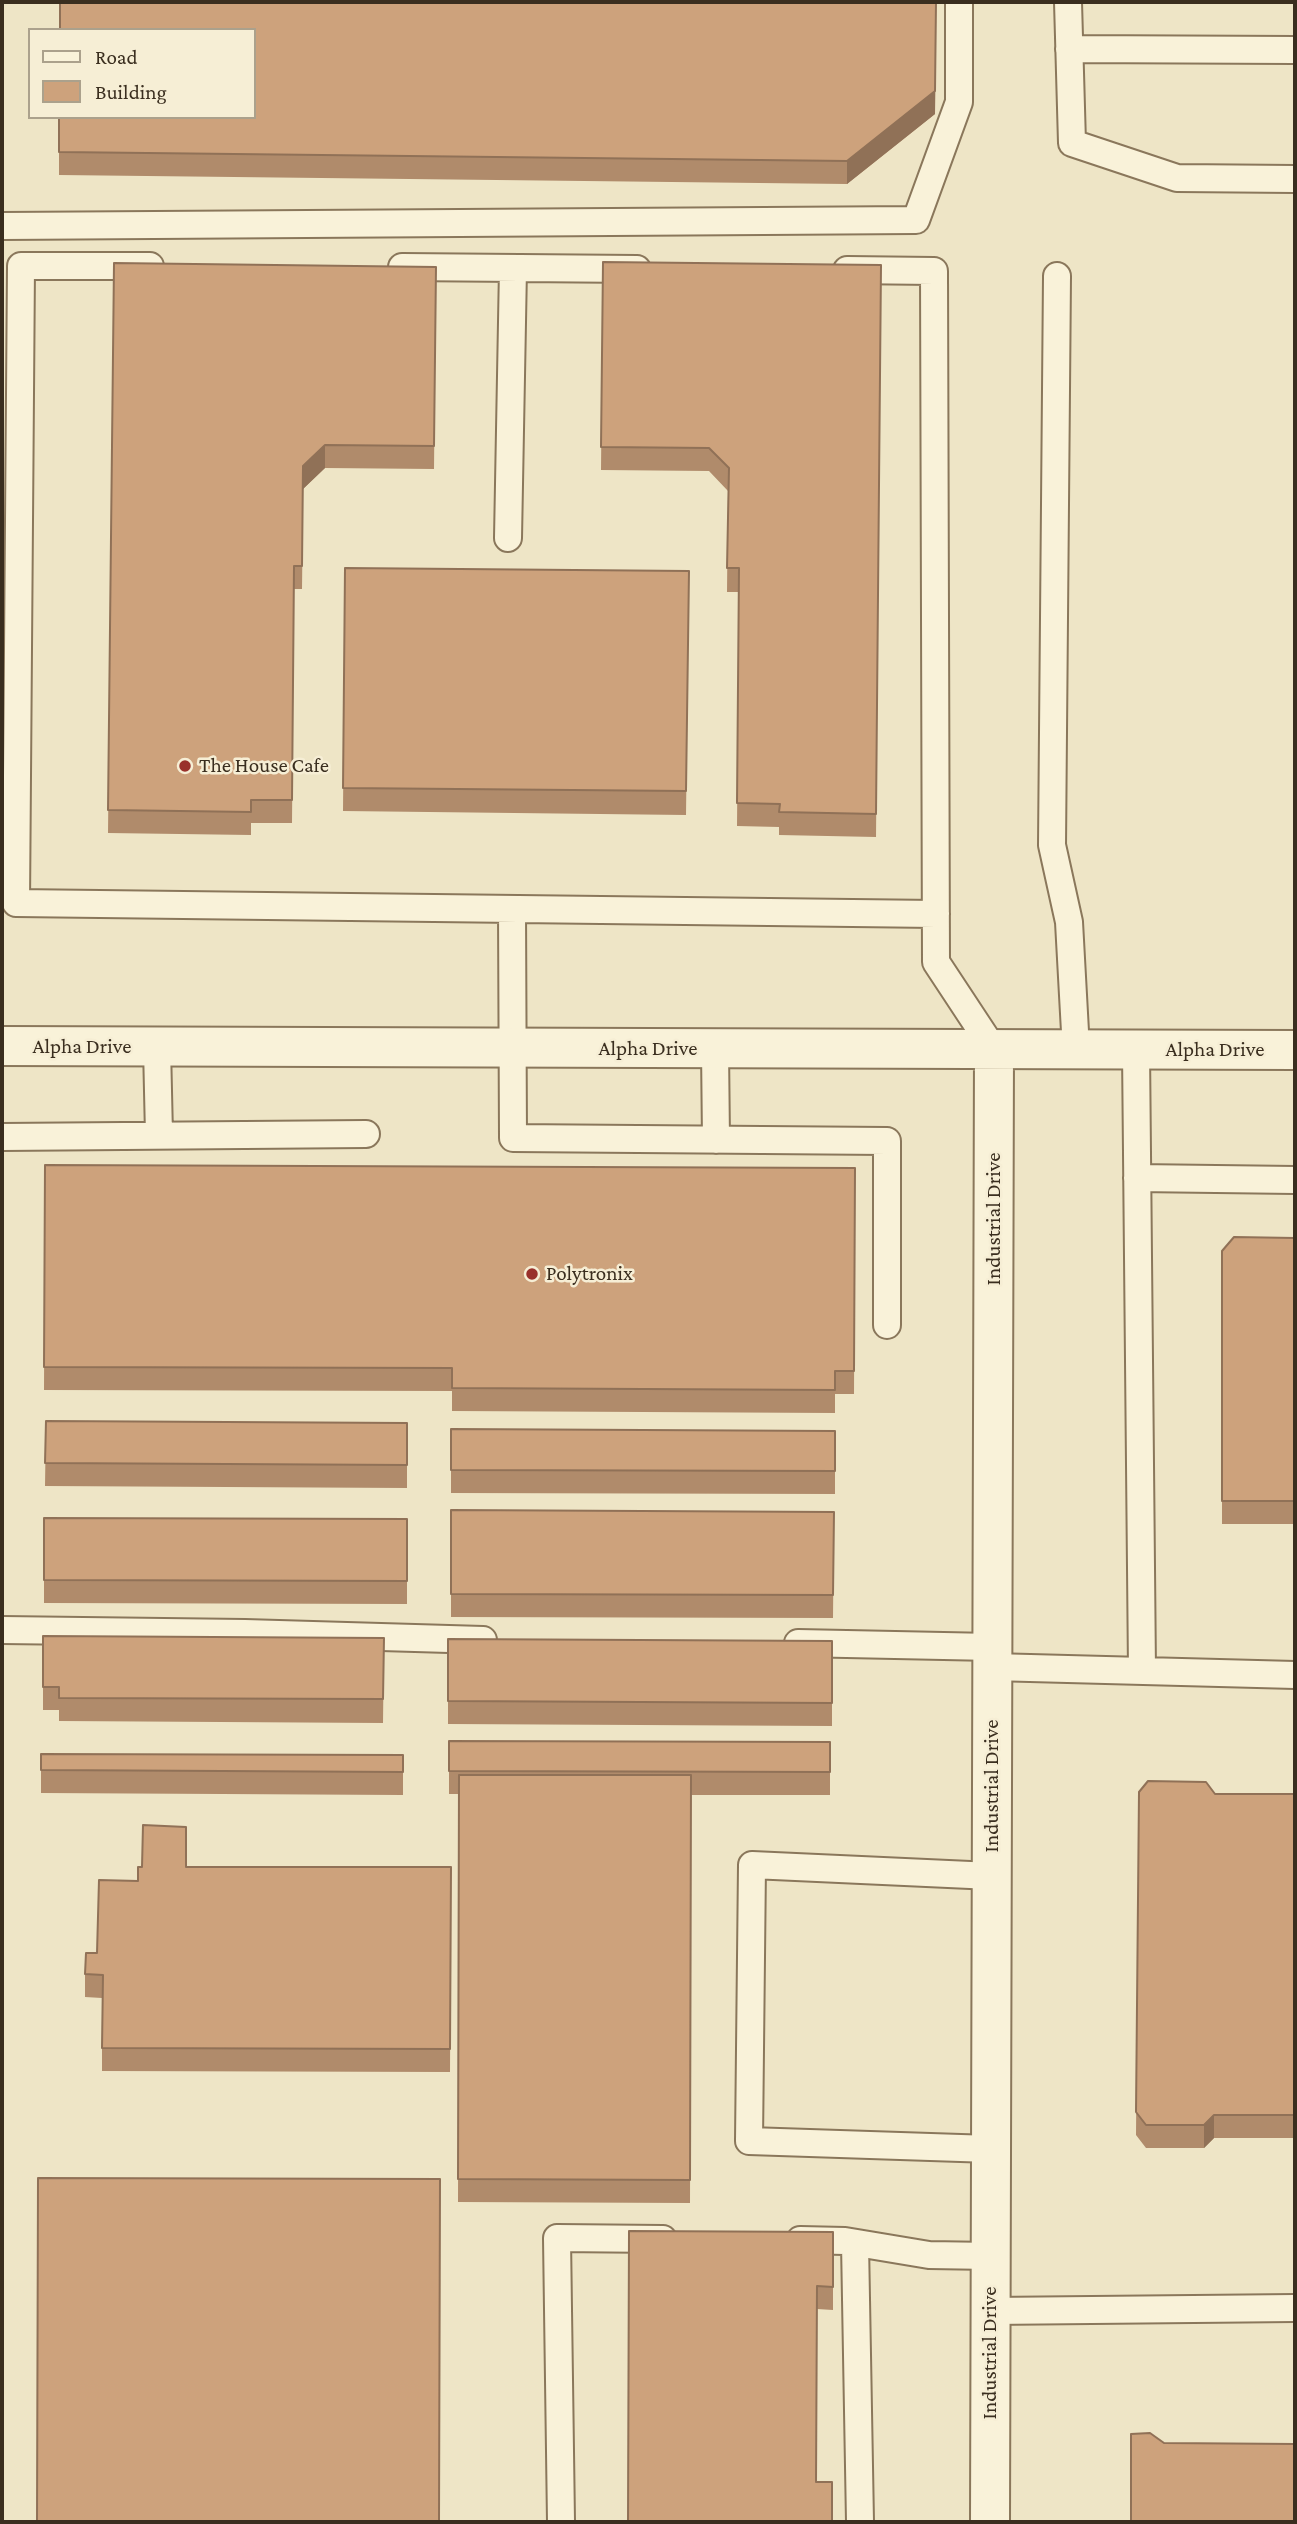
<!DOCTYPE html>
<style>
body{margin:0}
#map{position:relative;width:1297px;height:2524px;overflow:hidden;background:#eee5c6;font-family:"Crimson Pro",serif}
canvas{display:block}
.frame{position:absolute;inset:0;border:4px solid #3a2e1f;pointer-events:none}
.legend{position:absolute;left:28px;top:28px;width:228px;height:91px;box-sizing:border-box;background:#f6eed5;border:2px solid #aba18c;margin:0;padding:9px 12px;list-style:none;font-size:21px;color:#3a2e1f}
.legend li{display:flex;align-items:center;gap:14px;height:35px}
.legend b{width:35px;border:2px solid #aba18c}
</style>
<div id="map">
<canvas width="1297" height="2524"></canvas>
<div class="frame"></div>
<ul class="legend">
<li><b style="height:9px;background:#f9f2d9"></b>Road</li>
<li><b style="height:19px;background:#cda27c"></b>Building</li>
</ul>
</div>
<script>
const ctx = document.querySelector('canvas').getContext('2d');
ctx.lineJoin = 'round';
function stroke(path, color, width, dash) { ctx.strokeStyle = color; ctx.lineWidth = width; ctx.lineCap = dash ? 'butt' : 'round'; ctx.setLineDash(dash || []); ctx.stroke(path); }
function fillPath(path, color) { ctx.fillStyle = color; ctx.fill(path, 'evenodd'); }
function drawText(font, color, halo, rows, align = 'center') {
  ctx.font = font + ' "Crimson Pro",serif'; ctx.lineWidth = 5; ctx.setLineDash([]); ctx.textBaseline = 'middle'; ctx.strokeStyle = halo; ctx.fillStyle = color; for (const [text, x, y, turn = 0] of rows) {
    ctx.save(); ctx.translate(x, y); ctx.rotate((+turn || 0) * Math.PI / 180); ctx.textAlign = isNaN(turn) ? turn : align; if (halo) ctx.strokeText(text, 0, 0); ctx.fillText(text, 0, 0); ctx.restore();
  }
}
const lane = new Path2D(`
 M1068,2L1072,143L1177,178L1295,179
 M1069,49L1295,50
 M2,226L916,220L959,102V2
 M150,266H21L16,903L936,914
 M402,267L637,269
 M847,270L934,271L936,962L994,1050
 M1057,276L1052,845L1069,922L1076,1050
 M508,538L513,268
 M512,909L513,1138L887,1141V1325
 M157,1047L159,1135
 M715,1049L716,1140
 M1136,1050L1142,1671
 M2,1137L366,1134
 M1137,1178L1295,1180
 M2,1630L245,1633L483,1640
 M798,1643L992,1647
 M992,1667L1295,1675
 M991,2149L749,2141L752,1865L992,1876
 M800,2240L845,2241L929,2255L991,2256
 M855,2243L860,2522
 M990,2311L1295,2308
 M561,2522L557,2238L663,2239`);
const street = new Path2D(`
 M2,1046L1295,1050
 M990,2522L994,1050`);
const wall = new Path2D(`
 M936,2L935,114L847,184L59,175V117Z
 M603,262L881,265L876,837L779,835V827L737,826L739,592H727L728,491L709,471L601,470Z
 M114,263L436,267L434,469L325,468L303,489L302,589H294L292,823H251V835L108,833Z
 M345,568L689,571L686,815L343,811Z
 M45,1165L855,1168L854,1394H835V1413L452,1411V1391L44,1390Z
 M1295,1238V1524H1222V1251Z
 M46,1421L407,1423V1488L45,1486Z
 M451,1429L835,1431V1494L451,1493Z
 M451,1510L834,1512L833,1618L451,1617Z
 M44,1518L407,1519V1604L44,1603Z
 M43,1636L384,1638L383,1723L59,1721V1710H43Z
 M448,1639L832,1641V1726L448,1724Z
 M449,1741L830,1742V1795H691L690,2203L458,2202L459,1794H449Z
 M41,1754L403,1755V1795L41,1793Z
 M1139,1792L1295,1794V2138H1214L1204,2148H1146L1136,2135Z
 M186,1867H451L450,2072L102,2071V1998L85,1997V1974L138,1881Z
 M833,2232V2310L817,2309L628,2522Z`);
const shadedWall = new Path2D(`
 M936,2L935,114L847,184V161Z
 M325,445V468L303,489L302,589L303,466Z
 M1214,2115V2138L1204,2148V2125Z`);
const building = new Path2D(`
 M60,2H936L935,91L847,161L59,152V117H254V30H60Z
 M603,262L881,265L876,814L779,812L780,804L737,803L739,568H727L729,468L709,448L601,447Z
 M114,263L436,267L434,446L325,445L303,466L302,566H294L292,800H251V812L108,810Z
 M345,568L689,571L686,791L343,788Z
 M45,1165L855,1168L854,1371H835V1390L452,1388V1368L44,1367Z
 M1234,1237L1295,1238V1501H1222V1251Z
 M46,1421L407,1423V1465L45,1463Z
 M451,1429L835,1431V1471L451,1470Z
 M451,1510L834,1512L833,1595L451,1594Z
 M44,1518L407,1519V1581L44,1580Z
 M43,1636L384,1638L383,1699L59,1698V1687H43Z
 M448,1639L832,1641V1703L448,1701Z
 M449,1741L830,1742V1772L449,1771Z
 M41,1754L403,1755V1772L41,1770Z
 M459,1775H691L690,2180L458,2179Z
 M1148,1781L1206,1782L1215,1794H1295V2115H1214L1204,2125H1146L1136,2112L1139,1792Z
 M143,1825L186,1827V1867H451L450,2049L102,2048L103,1975L85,1974L86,1953H97L99,1880L138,1881V1867H142Z
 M38,2178L440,2179L439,2522H37Z
 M629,2231L833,2232V2287L817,2286L816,2482H832V2522H628Z
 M1150,2433L1164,2443L1295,2444V2522H1131V2434Z`);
const markers = [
 [185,766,7,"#99312b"],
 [532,1274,7,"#99312b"]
];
const poiNames = [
 ["The House Cafe",199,766],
 ["Polytronix",546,1274]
];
const streetNames = [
 ["Alpha Drive",82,1047],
 ["Alpha Drive",648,1049],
 ["Alpha Drive",1215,1050],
 ["Industrial Drive",994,1219,-90],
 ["Industrial Drive",992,1786,-90],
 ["Industrial Drive",990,2353,-90]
];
stroke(lane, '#8a775b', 30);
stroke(street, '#8a775b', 42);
stroke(lane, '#f9f2d9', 26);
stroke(street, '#f9f2d9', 38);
fillPath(wall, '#b08b6b');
fillPath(shadedWall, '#907157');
fillPath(building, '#cda27c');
stroke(building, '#907157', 2);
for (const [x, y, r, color] of markers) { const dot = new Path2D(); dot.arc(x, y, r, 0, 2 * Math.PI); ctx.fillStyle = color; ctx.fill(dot); stroke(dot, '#f6eed5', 2.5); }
drawText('21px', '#3a2e1f', '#f6eed5', poiNames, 'left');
drawText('21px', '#3a2e1f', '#f6eed5', streetNames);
</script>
